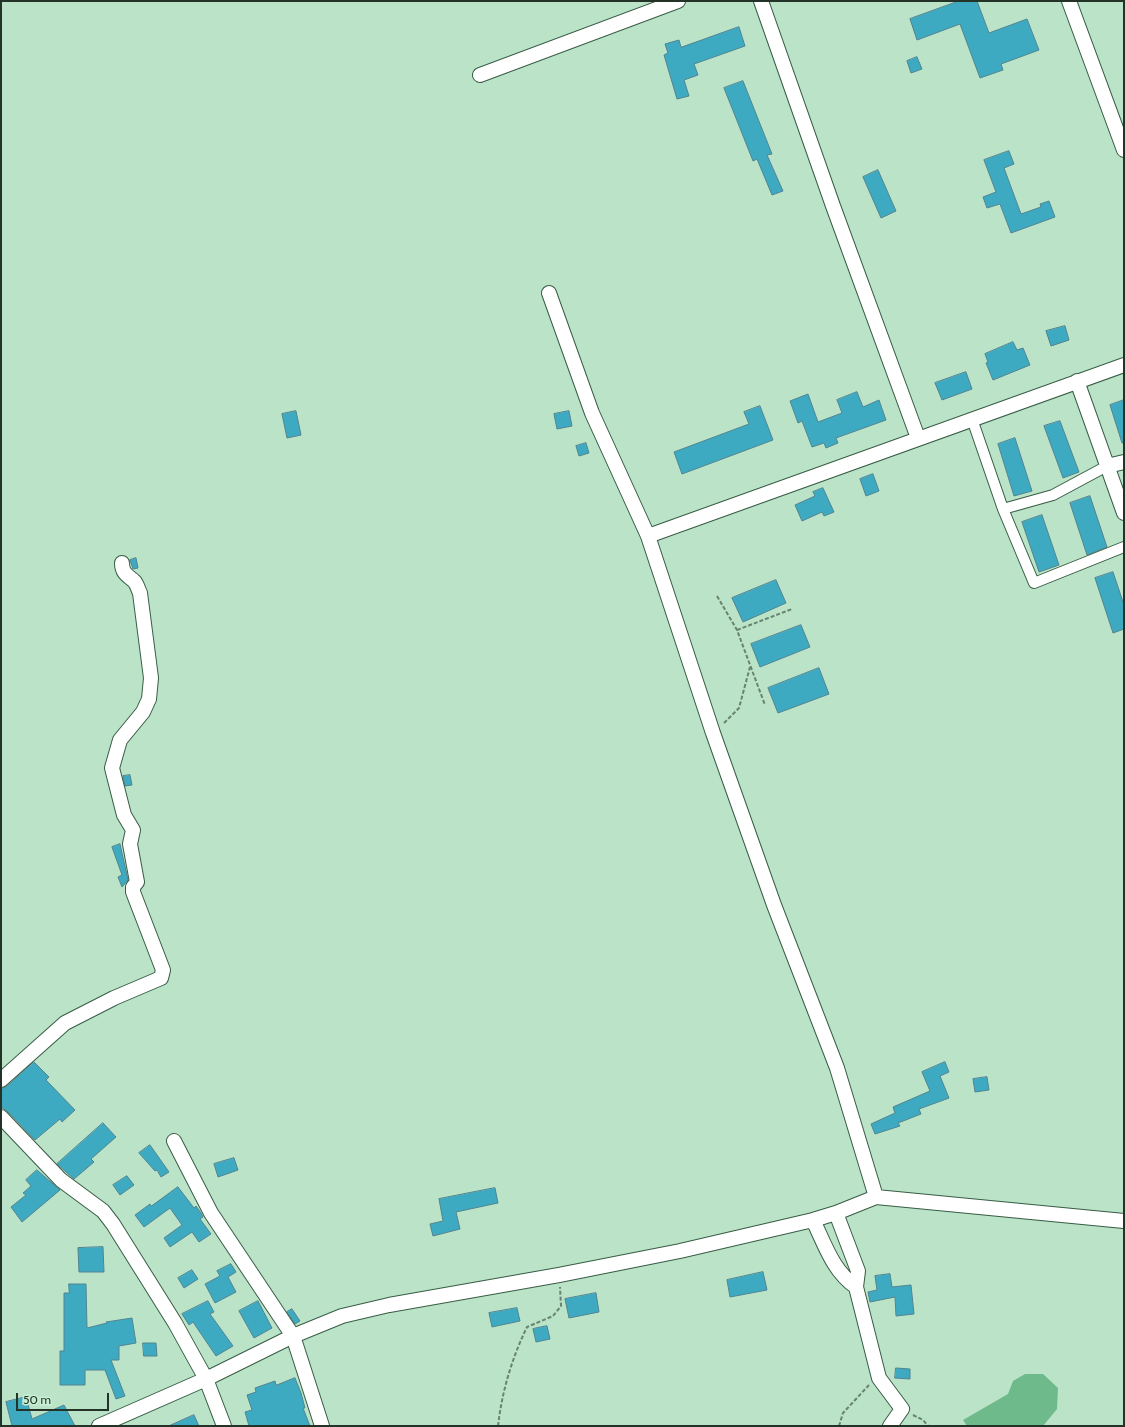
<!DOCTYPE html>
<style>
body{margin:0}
#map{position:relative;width:1125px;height:1427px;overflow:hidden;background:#bae3c7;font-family:Cabin,sans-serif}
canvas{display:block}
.frame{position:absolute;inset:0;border:2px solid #233328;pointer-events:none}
.scale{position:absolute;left:16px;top:1393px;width:93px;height:18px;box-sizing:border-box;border:2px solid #233328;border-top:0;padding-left:5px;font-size:12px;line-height:14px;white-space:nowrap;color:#233328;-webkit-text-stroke:3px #c7f0d4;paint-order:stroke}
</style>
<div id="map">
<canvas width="1125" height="1427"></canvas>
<div class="frame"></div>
<div class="scale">50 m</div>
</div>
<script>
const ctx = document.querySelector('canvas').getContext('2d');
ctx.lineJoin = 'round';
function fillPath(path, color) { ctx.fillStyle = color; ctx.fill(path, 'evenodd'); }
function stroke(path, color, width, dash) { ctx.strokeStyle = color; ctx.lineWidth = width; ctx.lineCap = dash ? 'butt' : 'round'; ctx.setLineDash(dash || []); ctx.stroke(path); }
const water = new Path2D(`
 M1025,1374H1043L1058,1388L1057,1409L1043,1426H967L963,1420L1008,1394L1013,1381Z`);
const building = new Path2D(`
 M959,1H977L989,33L1027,19L1039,50L1001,64L1003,70L980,78L960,24L917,40L910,19Z
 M739,27L745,46L694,64L698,75L684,80L689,96L677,99L664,55L668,53L665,44L679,40L681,47Z
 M917,57L922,69L911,73L907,61Z
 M743,81L772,154L767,155L783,191L772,195L757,159L753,161L724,88Z
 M1009,151L1014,164L1004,168L1021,214L1041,207L1040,204L1049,201L1055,217L1011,233L1000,204L987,208L983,197L996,192L984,160Z
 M878,170L896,211L881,218L863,177Z
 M1065,326L1069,340L1051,346L1046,331Z
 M1013,342L1017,350L1023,348L1030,365L993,380L986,363L988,362L985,354Z
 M966,372L972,389L942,400L935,383Z
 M857,392L863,407L879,400L886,420L836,438L838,443L826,448L824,443L812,447L802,421L798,423L790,401L808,394L818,422L842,413L837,400Z
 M1124,400V443H1122L1110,405Z
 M760,406L773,440L682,474L674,452L749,424L744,412Z
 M296,411L301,435L287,438L282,414Z
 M569,411L572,426L557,429L554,414Z
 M1060,421L1079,472L1063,478L1044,426Z
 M1015,438L1032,491L1014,496L998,444Z
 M586,443L589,453L579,456L576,446Z
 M873,474L879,491L866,496L860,479Z
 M823,488L834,512L824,516L822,512L802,521L795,505L815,496L813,492Z
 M1090,496L1107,547L1087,555L1070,503Z
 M1042,515L1059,565L1039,572L1022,522Z
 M136,558L138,568L133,569L130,560Z
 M1113,572L1124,605V629L1113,633L1095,578Z
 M776,580L786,603L743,622L732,598Z
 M801,625L810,647L760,667L751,644Z
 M819,668L829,694L778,713L768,688Z
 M130,775L132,785L125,786L123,776Z
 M120,844L128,880L122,887L118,877L122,875L112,847Z
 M34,1062L49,1077L46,1080L75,1110L62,1122L60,1119L35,1140L7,1111L1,1107V1089L7,1086Z
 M945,1062L949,1072L940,1076L949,1098L919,1109L921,1114L898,1123L900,1126L875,1134L871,1124L895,1113L893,1107L930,1091L922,1072Z
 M987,1077L989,1090L975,1092L973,1079Z
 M103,1123L116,1137L91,1159L94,1162L74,1179L57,1164Z
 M150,1145L169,1172L161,1177L157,1170L155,1171L139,1153Z
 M234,1158L238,1170L218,1177L214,1164Z
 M37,1170L60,1190L22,1222L11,1207L26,1195L23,1193L31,1186L26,1180Z
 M127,1176L134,1185L120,1195L113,1185Z
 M178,1187L194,1208L196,1206L201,1213L203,1217L200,1219L211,1234L199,1242L192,1232L170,1247L164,1238L182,1225L170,1208L144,1227L135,1215L150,1204L151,1206Z
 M495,1188L498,1203L456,1212L460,1229L433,1236L430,1224L443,1221L439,1199Z
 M103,1247L104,1272H79L78,1248Z
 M231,1264L236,1272L228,1277L236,1292L215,1303L205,1284L220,1276L217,1271Z
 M192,1270L198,1279L184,1288L178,1278Z
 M763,1272L767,1290L730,1297L727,1280Z
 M890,1274L892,1287L911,1285L914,1314L896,1316L895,1297L870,1302L868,1292L877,1290L875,1276Z
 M69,1284H86L87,1328L107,1323L106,1322L132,1318L136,1343L119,1346V1360H111L125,1396L116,1399L105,1370H85V1385H60V1351H64V1293H69Z
 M596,1293L599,1312L569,1318L565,1299Z
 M208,1301L214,1312L210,1314L233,1346L216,1356L193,1322L189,1325L182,1314Z
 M258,1301L272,1328L254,1338L239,1311Z
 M517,1308L520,1321L492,1327L489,1313Z
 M292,1309L300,1321L295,1324L287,1312Z
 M547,1326L550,1339L536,1342L533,1329Z
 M143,1343H156L157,1356H144Z
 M896,1368L910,1369V1379L895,1378Z
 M295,1378L301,1393L305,1408H303L310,1426H249L245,1412L252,1410L247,1395L256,1392L255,1388L275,1381L276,1385Z
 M26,1397L32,1419L64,1405L75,1426H12L6,1402Z
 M194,1415L199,1426H169Z`);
const path = new Path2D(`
 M717,596L737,630L765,705
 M737,630L792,609
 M724,723L739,708L750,667
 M913,1415L923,1420L928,1426
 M498,1426C502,1391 512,1358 527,1327L553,1316L561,1306L560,1287
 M839,1426L843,1413L869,1385`);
const pedestrian = new Path2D(`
 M972,419L1003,509L1034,583L1124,547
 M1003,509L1053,495L1107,466`);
const minor = new Path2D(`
 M761,1L833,206L918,438
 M1069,1L1124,150
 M480,75L678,1
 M549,293L592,413L648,536L713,733L774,905L837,1068L876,1197
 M1077,381L1124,513
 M1107,466L1124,462
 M648,536L1124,365
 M1,1080L65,1023L114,998L161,978L163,970L133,892V887L137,882L130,844L133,830L124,815L112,768L120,740L143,712L149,699L151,678L140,593C138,589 137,584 134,581C127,575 122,573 122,563
 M1,1117L61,1180L103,1211L113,1224L175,1323L206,1379L224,1426
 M174,1141L211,1213L293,1336L322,1426
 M836,1213L858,1271L856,1287L879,1378L902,1409L890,1426
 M813,1220C825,1245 833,1271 856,1287
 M99,1426L206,1379L293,1336L342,1316L389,1305L559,1275L680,1251L813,1220L836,1213L876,1197L1124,1221`);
fillPath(water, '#6fba8b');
fillPath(building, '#3eaac2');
stroke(building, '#518490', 1);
stroke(pedestrian, '#385c45', 12);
stroke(minor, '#385c45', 16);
stroke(path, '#688370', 2, [4, 2]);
stroke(pedestrian, '#fff', 10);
stroke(minor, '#fff', 14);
</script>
